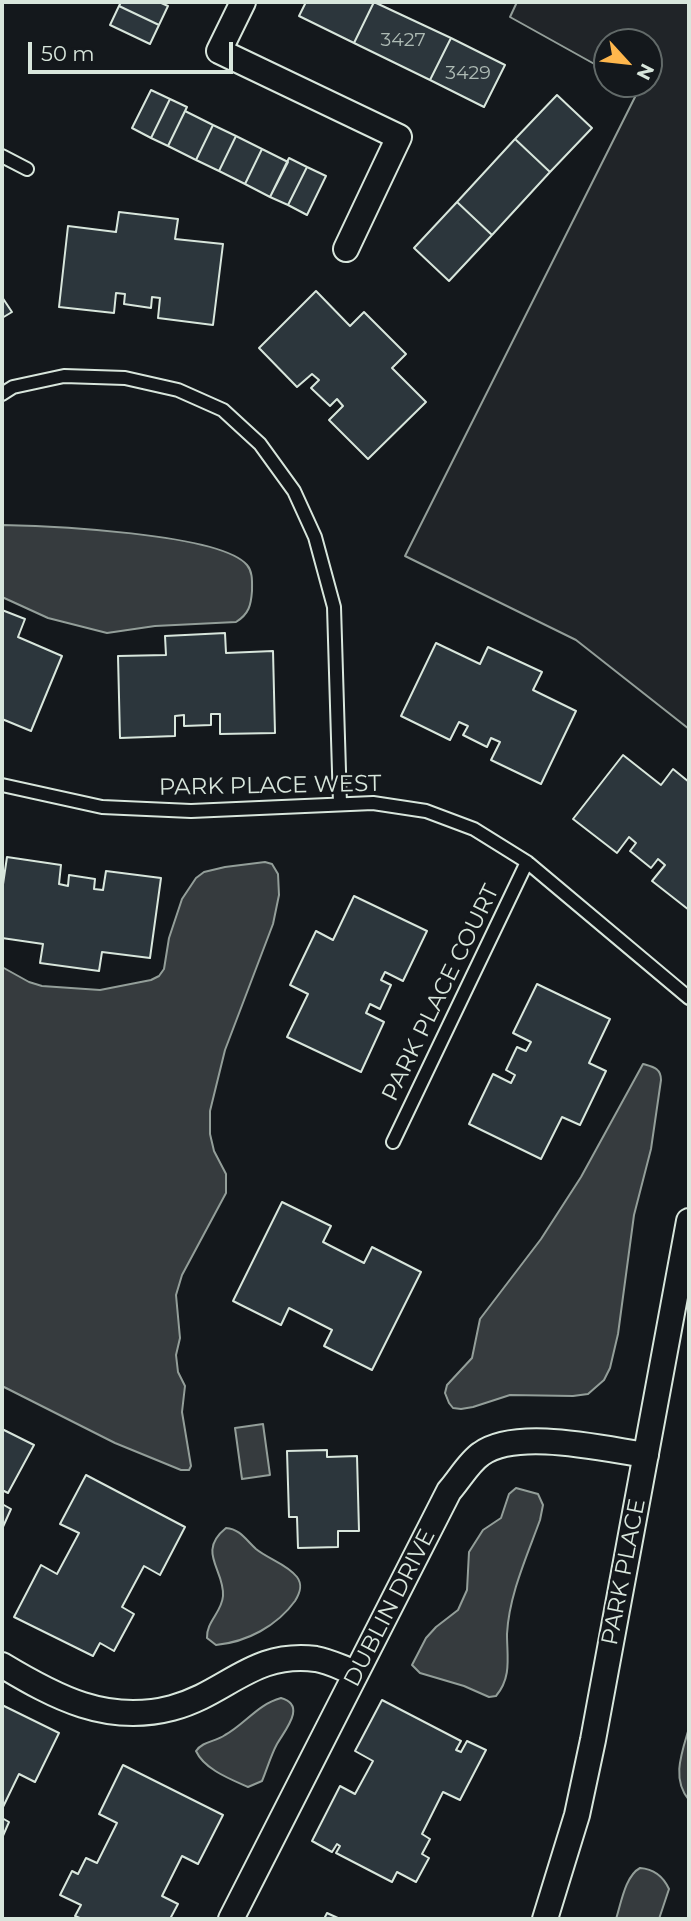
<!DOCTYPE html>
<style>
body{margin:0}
#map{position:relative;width:691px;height:1921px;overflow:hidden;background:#14181c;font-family:Montserrat,sans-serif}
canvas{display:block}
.frame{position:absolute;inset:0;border:4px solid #d8e6dc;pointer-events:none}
.north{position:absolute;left:593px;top:28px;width:70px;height:70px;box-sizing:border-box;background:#14181c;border:2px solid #626a69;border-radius:50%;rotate:117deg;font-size:19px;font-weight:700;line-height:28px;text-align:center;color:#d8e6dc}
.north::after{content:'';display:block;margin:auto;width:24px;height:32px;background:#ffb74d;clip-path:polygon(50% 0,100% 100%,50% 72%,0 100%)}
.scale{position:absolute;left:28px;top:42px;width:205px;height:32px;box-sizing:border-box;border:4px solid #d8e6dc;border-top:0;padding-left:9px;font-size:21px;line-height:24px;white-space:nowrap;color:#d8e6dc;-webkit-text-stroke:5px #14181c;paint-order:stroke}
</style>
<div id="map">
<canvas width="691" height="1921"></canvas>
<div class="frame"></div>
<div class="north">N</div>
<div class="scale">50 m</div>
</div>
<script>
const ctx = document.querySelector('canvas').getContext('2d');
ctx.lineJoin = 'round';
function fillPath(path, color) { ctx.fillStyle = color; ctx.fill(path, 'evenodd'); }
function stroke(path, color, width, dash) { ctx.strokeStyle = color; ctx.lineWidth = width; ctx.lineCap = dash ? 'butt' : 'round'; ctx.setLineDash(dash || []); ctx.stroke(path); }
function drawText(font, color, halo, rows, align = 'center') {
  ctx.font = font + ' Montserrat,sans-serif'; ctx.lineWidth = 5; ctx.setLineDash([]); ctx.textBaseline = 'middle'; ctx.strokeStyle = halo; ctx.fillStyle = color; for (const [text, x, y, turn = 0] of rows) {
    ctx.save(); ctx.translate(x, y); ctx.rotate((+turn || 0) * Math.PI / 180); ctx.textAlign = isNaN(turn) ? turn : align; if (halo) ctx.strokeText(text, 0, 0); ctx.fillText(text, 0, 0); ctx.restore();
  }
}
const green = new Path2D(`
 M517,2H689V729L576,640L405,556L639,89L630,84H649V42H607V71L510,17Z`);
const water = new Path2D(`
 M2,525C47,526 220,533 247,565C253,572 252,582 252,591C251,605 249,614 236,622L155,626L107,633L48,618L2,597Z
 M265,862L272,864L278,874L279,895L273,924L225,1050L210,1111V1134L214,1151L226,1174V1193L182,1275L176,1295L180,1338L176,1355L178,1372L185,1386L182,1412L191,1466L189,1470H181L115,1443L2,1386V967L29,982L42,986L100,990L151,980L159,976L164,969L169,938L182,899L196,878L204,872L225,867Z
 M643,1064C653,1067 661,1068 661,1080L651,1149L634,1215L618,1334L610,1368L604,1380L588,1394L573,1396L510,1395L473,1407L461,1409L453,1408L449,1403L445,1393L447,1385L472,1358L480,1319L541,1239L581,1177Z
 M263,1424L270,1475L242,1479L235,1428Z
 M516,1488L538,1494L543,1505L540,1520C527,1556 509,1595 507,1634C507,1657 512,1677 496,1696L489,1697L464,1686L420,1673L412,1665L426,1638L436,1627L458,1610L467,1590L469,1552L483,1530L501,1518L509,1494Z
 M226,1528C240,1529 246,1540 256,1549C268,1559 287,1564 297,1577C303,1585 300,1593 295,1601C277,1626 247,1642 216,1645L207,1638C206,1622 222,1612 223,1596C225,1570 196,1552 226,1528Z
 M281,1698C307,1705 285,1730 277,1744C271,1755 267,1769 262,1781L248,1787C230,1779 204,1769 196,1751C203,1741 215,1742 225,1735C245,1724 258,1704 281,1698Z
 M689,1728V1800C671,1779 682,1752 689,1728Z
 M640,1868C654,1869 663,1876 669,1889L659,1919H616C621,1904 625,1876 640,1868Z`);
const building = new Path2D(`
 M121,2H159L168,6L159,25L119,6Z
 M306,2H374L354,43L299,16Z
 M374,2L451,38L430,80L354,43Z
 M119,6L159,25L150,44L110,25Z
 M451,38L505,65L484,107L430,80Z
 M151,90L170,99L151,138L132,128Z
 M557,95L592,128L550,172L515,139Z
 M170,99L187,107L168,146L151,138Z
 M185,111L213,125L196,160L168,146Z
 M213,125L236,136L219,171L196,160Z
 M236,136L262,149L245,184L219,171Z
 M515,139L550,172L492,235L457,202Z
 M262,149L288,162L270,197L245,184Z
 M289,158L307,167L288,205L270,197Z
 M307,167L326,176L307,215L288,205Z
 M457,202L492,235L449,281L414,248Z
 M119,212L178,219L175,239L223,244L213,325L158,318L160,298L152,297L151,308L124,304L125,294L116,293L114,313L59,307L68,226L116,232Z
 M316,291L350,326L364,312L406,354L392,368L426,402L368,459L329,420L343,406L337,399L330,406L311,388L319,380L312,374L297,387L259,348Z
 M2,297L12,312L2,318Z
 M2,610L25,619L18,637L62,656L31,731L2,719Z
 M225,633L226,653L273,651L275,733L220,734V714H211V725L184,726V715L175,716V736L120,738L118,656L166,655L165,636Z
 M436,643L480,664L488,647L542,672L533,690L576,711L541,784L491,760L500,742L491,738L487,747L463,735L468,726L459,722L450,740L401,716Z
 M623,755L661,785L673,769L689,782V910L652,881L665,865L658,859L651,868L630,851L636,843L629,837L617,853L573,819Z
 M7,857L61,865L59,884L68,886L69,875L95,879L94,889L103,890L106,871L161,878L150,958L102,952L99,971L40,963L43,944L2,938V891Z
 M354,896L427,931L403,981L385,972L381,980L391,985L380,1009L370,1004L366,1013L384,1022L361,1072L287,1037L308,994L290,985L316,931L333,940Z
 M537,984L610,1019L589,1063L606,1071L580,1125L562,1117L541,1159L469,1124L493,1074L511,1083L515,1075L506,1070L517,1047L526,1051L531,1042L513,1033Z
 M282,1202L331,1226L323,1242L364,1263L372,1247L421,1272L372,1370L324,1346L332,1330L289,1308L281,1325L233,1301Z
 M2,1429L34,1445L8,1493L2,1490Z
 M327,1450V1457L357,1456L359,1531H338V1547L298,1548L297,1517H289L287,1451Z
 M86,1475L185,1527L160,1575L144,1566L122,1607L134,1614L114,1651L100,1643L93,1656L14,1617L41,1565L57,1574L79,1533L60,1524Z
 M2,1504L11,1509L2,1529Z
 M382,1700L461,1741L456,1750L461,1752L467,1741L486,1750L460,1800L443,1792L422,1834L430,1839L422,1854L429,1858L416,1882L397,1872L392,1882L336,1853L340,1846L337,1844L332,1852L312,1841L340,1786L355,1794L373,1761L355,1751Z
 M2,1705L59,1733L35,1782L19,1774L2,1809Z
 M123,1765L223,1815L198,1864L182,1856L162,1896L178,1904L170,1919H82L75,1916L81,1905L60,1895L72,1871L78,1874L86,1858L97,1863L117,1823L99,1814Z
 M2,1818L9,1822L2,1838Z
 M327,1913L340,1919H324Z`);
const lane = new Path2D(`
 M2,156L27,169
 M2,394L13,387L64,376L125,378L178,390L223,410L260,444L294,491L315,537L334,607L340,804
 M2,785L102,807L191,811L373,803L426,811L474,829L527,862L689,998
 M393,1142L527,862`);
const street = new Path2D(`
 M243,2L219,51L399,137L346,249
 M2,1665C55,1697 107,1725 172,1708C228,1693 252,1651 316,1659C329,1661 344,1669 356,1673
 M231,1919L449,1491C459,1480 469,1462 481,1454C517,1428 604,1449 646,1455
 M545,1919L577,1815L593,1740L689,1221`);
const numberNames = [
 ["3427",403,40],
 ["3429",468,73]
];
const streetNames = [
 ["PARK PLACE WEST",270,786,-1],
 ["PARK PLACE COURT",441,993,-64],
 ["PARK PLACE",624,1572,-79],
 ["DUBLIN DRIVE",390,1608,-63]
];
fillPath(green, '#202428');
stroke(green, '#939e99', 2);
fillPath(water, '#363b3e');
stroke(water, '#939e99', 2);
fillPath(building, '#2c363c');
stroke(building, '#d8e6dc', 2);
stroke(lane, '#d8e6dc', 16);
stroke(street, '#d8e6dc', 28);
stroke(lane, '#14181c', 12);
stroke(street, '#14181c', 24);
drawText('19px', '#adbab4', null, numberNames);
drawText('23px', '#d8e6dc', '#14181c', streetNames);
</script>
